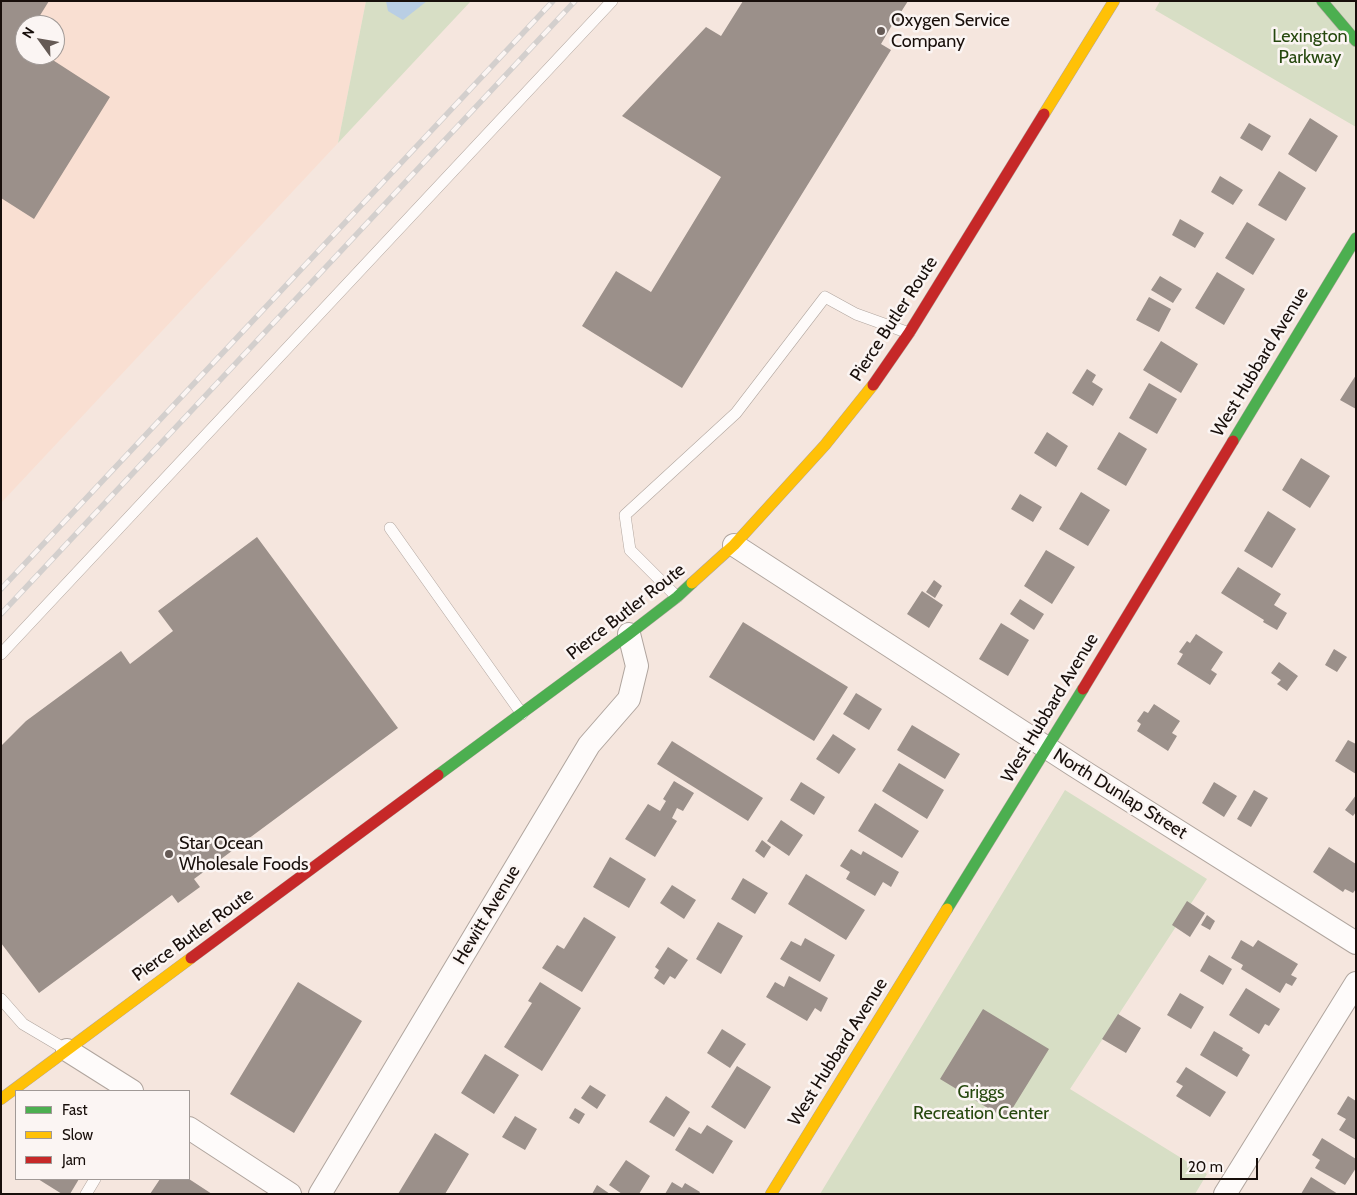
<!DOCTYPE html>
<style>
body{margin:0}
#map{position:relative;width:1357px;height:1195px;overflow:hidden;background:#f5e6de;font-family:Cabin,sans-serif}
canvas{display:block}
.frame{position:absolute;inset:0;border:2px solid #180f0b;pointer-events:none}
.legend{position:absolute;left:15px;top:1090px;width:175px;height:90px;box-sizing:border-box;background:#fbf5f3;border:1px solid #a09996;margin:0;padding:6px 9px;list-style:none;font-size:15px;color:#180f0b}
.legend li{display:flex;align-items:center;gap:10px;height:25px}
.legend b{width:25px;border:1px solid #a09996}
.north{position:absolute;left:15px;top:15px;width:50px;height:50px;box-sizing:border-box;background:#fbf5f3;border:1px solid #a09996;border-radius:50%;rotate:302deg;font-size:14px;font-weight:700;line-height:20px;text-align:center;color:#180f0b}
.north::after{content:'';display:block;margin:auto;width:18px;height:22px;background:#655a55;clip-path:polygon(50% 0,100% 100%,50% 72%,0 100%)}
.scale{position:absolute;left:1180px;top:1158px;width:78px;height:22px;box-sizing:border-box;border:2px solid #180f0b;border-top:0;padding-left:6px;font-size:15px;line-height:18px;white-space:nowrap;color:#180f0b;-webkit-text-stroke:4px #fbf5f3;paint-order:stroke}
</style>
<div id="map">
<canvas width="1357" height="1195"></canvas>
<div class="frame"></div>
<ul class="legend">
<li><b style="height:6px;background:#4caf50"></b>Fast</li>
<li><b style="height:6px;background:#ffc107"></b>Slow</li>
<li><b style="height:6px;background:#c62828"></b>Jam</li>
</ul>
<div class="north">N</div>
<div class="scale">20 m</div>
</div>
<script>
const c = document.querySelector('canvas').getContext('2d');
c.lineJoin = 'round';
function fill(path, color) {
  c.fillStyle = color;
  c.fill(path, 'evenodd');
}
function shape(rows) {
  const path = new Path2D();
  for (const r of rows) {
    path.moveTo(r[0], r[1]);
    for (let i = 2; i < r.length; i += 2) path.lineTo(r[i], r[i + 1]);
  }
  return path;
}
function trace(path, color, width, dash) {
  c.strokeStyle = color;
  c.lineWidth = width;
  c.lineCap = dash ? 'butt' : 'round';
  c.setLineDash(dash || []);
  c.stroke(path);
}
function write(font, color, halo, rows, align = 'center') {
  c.font = font + ' Cabin,sans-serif';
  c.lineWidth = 5;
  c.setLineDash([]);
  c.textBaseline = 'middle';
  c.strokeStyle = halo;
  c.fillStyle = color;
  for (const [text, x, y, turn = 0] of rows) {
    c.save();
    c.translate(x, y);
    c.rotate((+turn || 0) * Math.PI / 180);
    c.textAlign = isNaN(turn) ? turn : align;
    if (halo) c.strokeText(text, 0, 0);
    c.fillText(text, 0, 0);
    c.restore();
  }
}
const built = shape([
 [1,1,366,1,338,143,1,503],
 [25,25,55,25,55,55,25,55]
]);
const green = shape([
 [366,1,471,1,338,143],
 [1160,1,1356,1,1356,127,1155,10],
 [1065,790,1207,879,1070,1089,1207,1174,1195,1194,820,1194]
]);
const water = shape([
 [386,1,427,1,403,20,388,11]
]);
const building = shape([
 [1,1,49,1,34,25,25,25,25,39,23,41,25,43,25,55,45,55,110,97,34,219,1,198],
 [743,1,908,1,901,12,910,18,905,26,895,20,881,44,891,50,682,388,582,326,616,271,651,292,721,177,622,116,706,27,721,36],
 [1310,118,1338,136,1316,172,1288,154],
 [1249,123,1271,136,1262,151,1240,138],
 [1279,171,1306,188,1286,221,1258,205],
 [1220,176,1243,190,1233,205,1211,192],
 [1180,219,1204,233,1195,248,1172,235],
 [1247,222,1275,239,1253,275,1225,258],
 [1217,272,1245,289,1224,325,1195,308],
 [1160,276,1182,289,1173,303,1151,290],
 [1149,297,1171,309,1159,332,1136,320],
 [1161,341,1198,364,1181,393,1143,370],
 [1087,369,1096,375,1092,382,1103,389,1093,406,1072,393],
 [1356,375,1356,409,1340,400],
 [1149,383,1177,399,1157,434,1129,418],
 [1047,432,1068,446,1056,467,1034,453],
 [1119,432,1147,449,1126,486,1097,469],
 [1301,458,1330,476,1310,508,1282,490],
 [1081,492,1110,510,1088,546,1059,529],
 [1020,494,1042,507,1033,522,1011,509],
 [1268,511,1296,529,1272,568,1244,551],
 [257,537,398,728,194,879,200,887,178,903,172,895,39,993,1,943,1,746,26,721,121,651,130,664,173,631,158,611],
 [1046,550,1075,567,1052,604,1024,586],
 [1238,567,1281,594,1274,605,1287,613,1277,630,1263,622,1264,620,1221,593],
 [934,580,942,586,935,598,926,592],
 [922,591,943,605,929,628,907,614],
 [1020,599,1044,614,1034,630,1010,614],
 [743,622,848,687,814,741,709,677],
 [1001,623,1029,640,1008,676,979,659],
 [1196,634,1223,652,1211,670,1217,674,1210,685,1177,664,1183,654,1179,652,1187,641,1190,643],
 [1334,649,1347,657,1337,672,1325,665],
 [1279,662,1298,676,1287,691,1277,684,1281,680,1271,673],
 [856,693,882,709,869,730,843,714],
 [1154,704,1180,721,1172,733,1177,736,1168,751,1137,731,1141,724,1137,721,1144,711,1148,713],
 [912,725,960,754,945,779,897,750],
 [833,734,856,749,839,774,816,759],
 [1348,740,1356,744,1356,774,1335,761],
 [672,741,763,798,748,821,657,764],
 [899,763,944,790,927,819,882,791],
 [674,781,694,793,683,811,677,808,672,818,677,821,655,857,625,839,648,804,660,811,666,801,663,799],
 [801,782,825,797,814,815,790,800],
 [1214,782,1237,796,1224,817,1202,803],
 [1254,790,1268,798,1251,827,1237,819],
 [1356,795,1356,812,1353,816,1345,810],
 [875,803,919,831,902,858,858,831],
 [781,820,803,835,789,856,767,841],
 [762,840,771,847,764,858,755,851],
 [1329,847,1356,864,1356,889,1353,893,1345,889,1343,892,1313,872],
 [851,849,861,855,863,851,899,872,891,887,883,882,875,896,846,879,850,872,840,866],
 [610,857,646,879,629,908,593,887],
 [806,874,865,910,846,940,788,904],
 [743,878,768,893,755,914,731,899],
 [672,885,696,900,684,919,660,903],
 [1187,901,1205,913,1190,937,1172,925],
 [1207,915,1215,921,1210,930,1201,925],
 [584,917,616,937,582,992,542,968,557,945,564,949],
 [718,922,743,936,721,974,696,959],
 [805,938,835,955,820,982,780,959,791,941,801,946],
 [1241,940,1253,947,1258,940,1298,964,1291,975,1297,978,1292,986,1286,983,1280,993,1241,969,1243,965,1231,958],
 [668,947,688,960,675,979,670,976,664,985,654,978,659,970,655,967],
 [1209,955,1232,969,1223,985,1200,971],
 [789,976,828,998,821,1012,815,1008,807,1021,766,997,775,982,784,987],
 [298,982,362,1021,294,1133,230,1094],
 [540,982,581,1008,542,1071,504,1047,532,1003,528,1001],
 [1246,988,1280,1009,1269,1026,1265,1024,1259,1034,1229,1015],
 [1180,993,1204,1007,1191,1029,1167,1015],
 [983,1009,1049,1049,1006,1119,940,1079],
 [1118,1014,1141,1028,1126,1053,1102,1039],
 [722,1029,746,1044,730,1068,707,1053],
 [1214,1031,1243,1048,1242,1050,1250,1055,1237,1077,1200,1055],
 [485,1054,519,1075,494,1114,461,1093],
 [737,1066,771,1087,745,1129,711,1107],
 [1186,1067,1226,1092,1210,1117,1176,1096,1183,1086,1176,1082],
 [590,1085,606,1095,597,1109,581,1098],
 [666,1096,690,1112,674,1137,649,1122],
 [1348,1096,1356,1101,1356,1140,1339,1130,1346,1119,1337,1114],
 [575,1108,585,1114,579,1124,569,1118],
 [515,1116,537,1129,525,1150,502,1137],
 [707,1125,733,1141,713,1174,675,1150,689,1127,701,1134],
 [435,1133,469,1154,445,1194,398,1194],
 [1322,1138,1356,1159,1356,1168,1345,1185,1315,1168,1320,1160,1312,1155],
 [626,1160,650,1176,639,1194,622,1194,609,1185],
 [1311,1177,1338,1194,1301,1194],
 [38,1179,79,1179,70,1194,62,1194],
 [160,1179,189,1179,212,1194,150,1194],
 [672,1182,682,1188,685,1183,700,1192,699,1194,665,1194],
 [597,1185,610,1194,592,1194]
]);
const lane = shape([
 [390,528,522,714],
 [677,597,630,550,625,515,736,413,825,297,856,314,909,333],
 [1,654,612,1],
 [1,999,23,1024,67,1050],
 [86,1194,95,1179]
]);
const street = shape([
 [734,545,1075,766,1356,943],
 [67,1050,132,1091],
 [189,1128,290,1194],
 [320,1194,589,745,629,699,637,666,629,634],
 [1225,1194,1356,983]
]);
const fast = shape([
 [1322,1,1356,41],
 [1233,441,1356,238],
 [438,775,629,634,677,597,692,583],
 [947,909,1083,689]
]);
const slow = shape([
 [1044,114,1114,1],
 [692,583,734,545,825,445,873,385],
 [1,1099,191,958],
 [771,1194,947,909]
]);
const jam = shape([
 [873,385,909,333,1044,114],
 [1083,689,1233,441],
 [191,958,438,775]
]);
const rail = shape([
 [1,589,553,1],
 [1,614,575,1]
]);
const markers = [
 [881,31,5,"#655a55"],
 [169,854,5,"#655a55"]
];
const poiNames = [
 ["Oxygen Service",891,21],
 ["Company",891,42],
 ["Star Ocean",179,844],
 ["Wholesale Foods",179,865]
];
const parkNames = [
 ["Lexington",1310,37],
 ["Parkway",1310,58],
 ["Griggs",981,1093],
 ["Recreation Center",981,1114]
];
const streetNames = [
 ["Pierce Butler Route",894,319,-57],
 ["West Hubbard Avenue",1260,362,-59],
 ["Pierce Butler Route",626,612,-38],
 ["West Hubbard Avenue",1050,708,-59],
 ["North Dunlap Street",1120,794,32],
 ["Hewitt Avenue",487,915,-59],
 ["Pierce Butler Route",193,935,-36],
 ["West Hubbard Avenue",838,1052,-58]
];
fill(built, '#f9dfd2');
fill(green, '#d7dec5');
fill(water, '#b9cee4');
fill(building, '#9b908a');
trace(lane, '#b0a59e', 12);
trace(street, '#b0a59e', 24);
trace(fast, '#b0a59e', 12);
trace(slow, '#b0a59e', 12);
trace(jam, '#b0a59e', 12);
trace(lane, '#fefbfa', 11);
trace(street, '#fefbfa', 22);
trace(fast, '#4caf50', 11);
trace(slow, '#ffc107', 11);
trace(jam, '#c62828', 11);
trace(rail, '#d3cfcd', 5.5);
trace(rail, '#fbf5f3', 4, [11]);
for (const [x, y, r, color] of markers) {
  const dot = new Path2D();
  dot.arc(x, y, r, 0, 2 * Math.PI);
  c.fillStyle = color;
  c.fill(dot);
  trace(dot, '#fbf5f3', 2);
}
write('18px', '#180f0b', '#fbf5f3', poiNames, 'left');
write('18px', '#26480e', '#fbf5f3', parkNames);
write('18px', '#180f0b', '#fbf5f3', streetNames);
</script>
